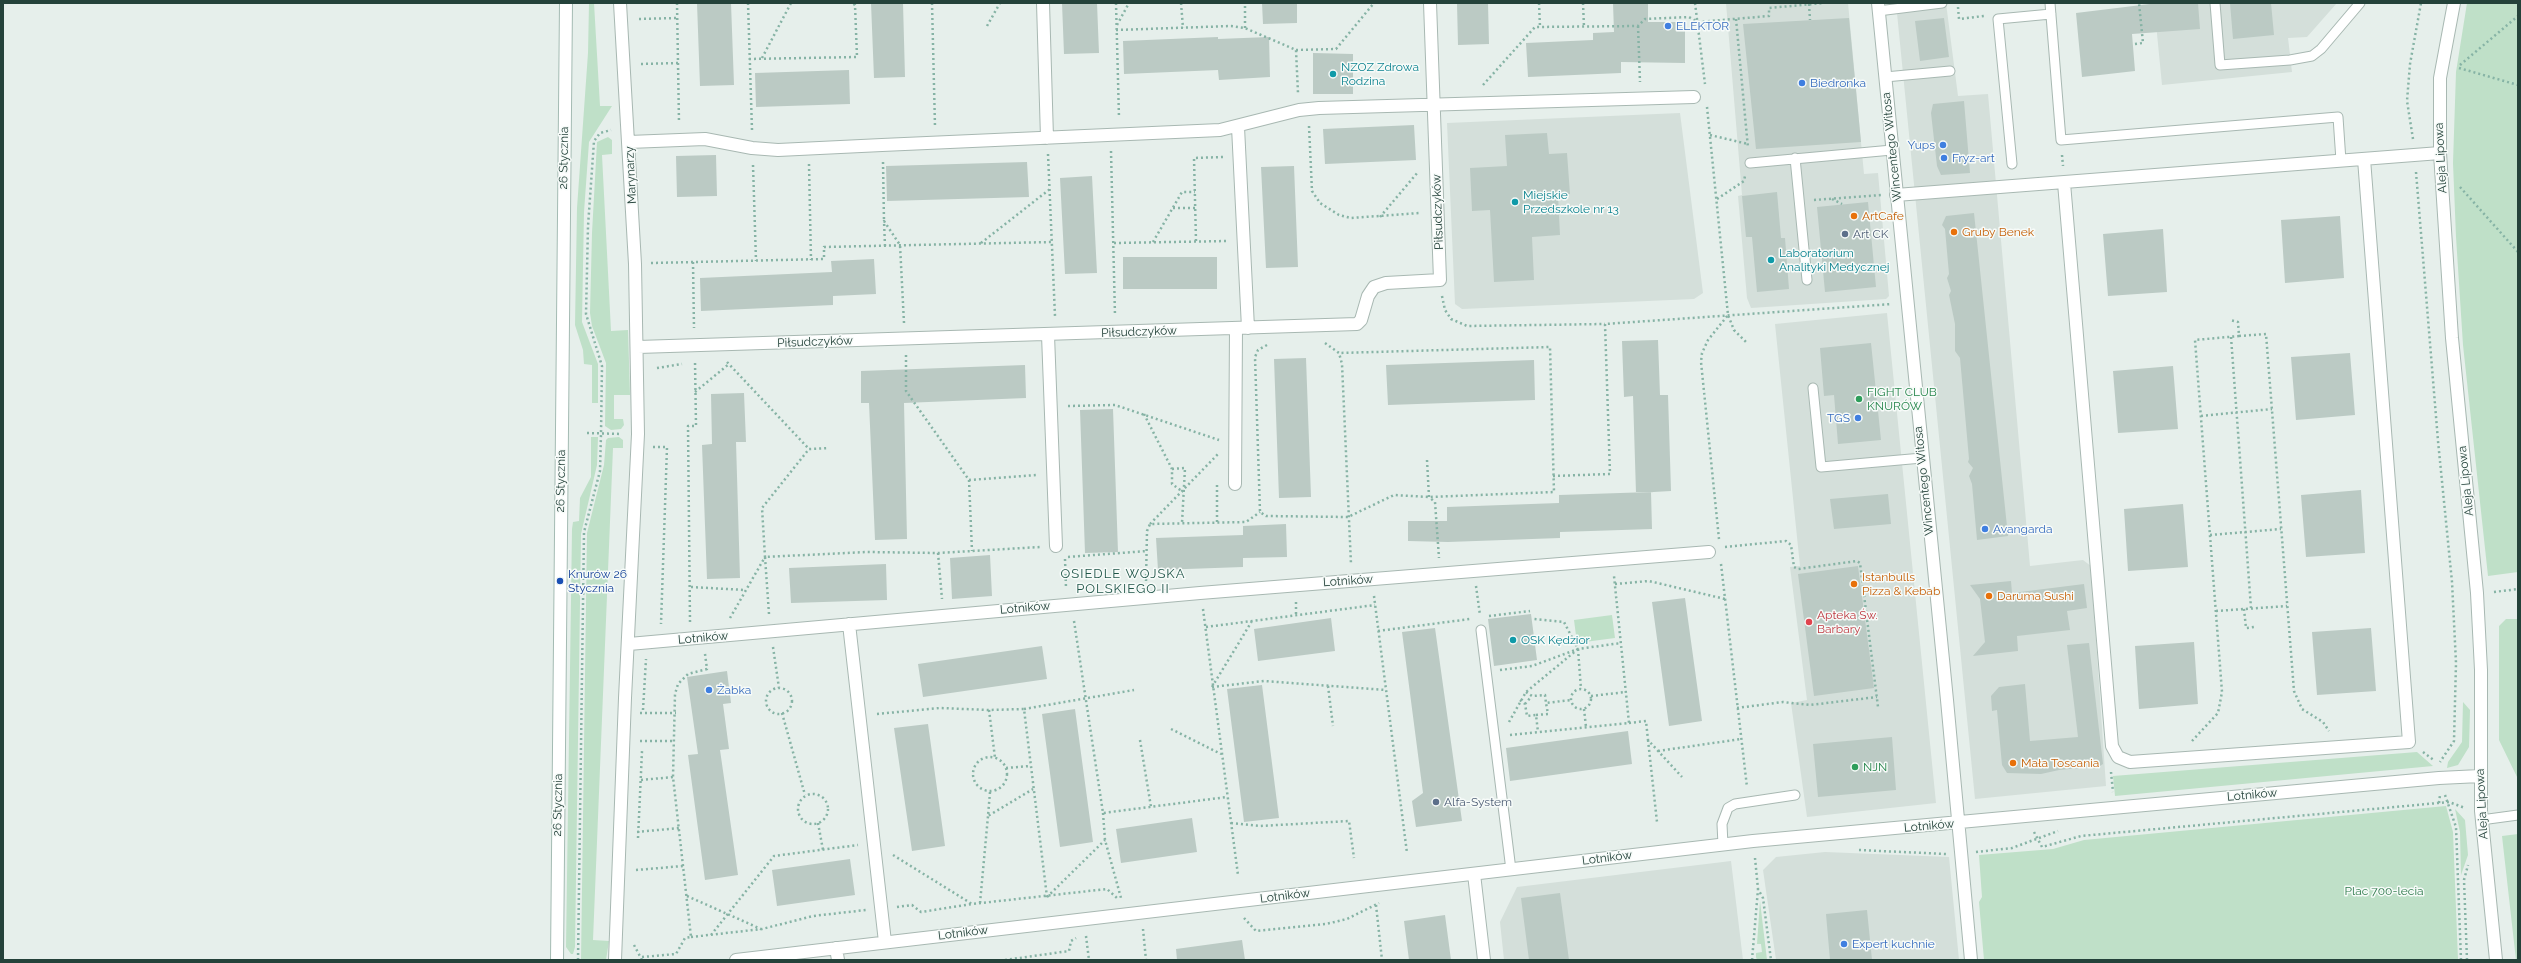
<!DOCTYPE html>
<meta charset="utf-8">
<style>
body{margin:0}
#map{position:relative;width:2521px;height:963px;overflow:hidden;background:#e6efeb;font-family:Raleway,sans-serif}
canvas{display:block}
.frame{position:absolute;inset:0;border:4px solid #24423a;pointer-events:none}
</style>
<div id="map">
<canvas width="2521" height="963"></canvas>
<div class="frame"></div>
</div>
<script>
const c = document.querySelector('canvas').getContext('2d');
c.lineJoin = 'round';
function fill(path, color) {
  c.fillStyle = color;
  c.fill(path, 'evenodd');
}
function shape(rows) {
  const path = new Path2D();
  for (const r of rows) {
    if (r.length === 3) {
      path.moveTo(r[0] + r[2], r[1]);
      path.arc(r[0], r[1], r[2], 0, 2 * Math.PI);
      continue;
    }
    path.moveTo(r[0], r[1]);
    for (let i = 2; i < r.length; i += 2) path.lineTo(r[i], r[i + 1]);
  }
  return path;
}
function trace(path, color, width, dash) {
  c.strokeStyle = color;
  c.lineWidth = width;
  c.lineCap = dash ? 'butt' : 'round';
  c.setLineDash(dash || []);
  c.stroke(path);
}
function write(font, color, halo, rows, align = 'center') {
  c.font = font + ' Raleway,sans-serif';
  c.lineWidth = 3;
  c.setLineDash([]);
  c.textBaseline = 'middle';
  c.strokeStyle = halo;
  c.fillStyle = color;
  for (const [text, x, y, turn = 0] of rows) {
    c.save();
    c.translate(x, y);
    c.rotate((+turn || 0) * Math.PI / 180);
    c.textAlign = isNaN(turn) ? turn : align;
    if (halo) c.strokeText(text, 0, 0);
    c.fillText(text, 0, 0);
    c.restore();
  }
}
const built = shape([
 [1726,3,1848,3,1864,174,1878,173,1889,296,1886,299,1751,308,1747,298,1738,196,1742,195],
 [1896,3,1946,3,1958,96,1988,94,2030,566,2083,560,2091,566,2106,786,1975,799],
 [2154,3,2337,3,2307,37,2288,38,2292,72,2162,85],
 [1680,113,1703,293,1694,299,1462,309,1455,304,1447,123],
 [1887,313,1936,803,1807,817,1791,703,1807,700,1790,567,1800,566,1775,324],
 [1825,852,1949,857,1959,960,1776,960,1763,870,1776,857],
 [1731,861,1743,960,1504,960,1500,922,1517,887]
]);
const green = shape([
 [589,3,594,3,600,106,612,106,589,142,584,212,582,322,598,364,598,403,592,403,592,365,584,364,583,350,575,325,577,208,588,53],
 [2467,3,2518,3,2518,572,2488,576,2463,345,2456,237,2453,163,2456,72],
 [608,137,612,140,612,154,602,155,611,331,628,330,630,395,614,395,614,419,623,419,624,425,621,429,611,430,605,426,606,363,592,326,590,313,592,233,597,142],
 [591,437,598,437,597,465,581,534,575,947,573,954,571,954,566,947,572,529,573,522,579,521,580,498,591,477],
 [619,437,623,440,623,448,613,448,593,940,609,941,606,960,581,960,587,533,604,465,606,440,608,438],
 [1612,615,1615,638,1577,643,1574,620],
 [2506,619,2518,619,2518,779,2499,740,2499,626],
 [2463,702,2470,710,2469,747,2458,765,2447,768,2448,762,2462,742],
 [2417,752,2433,766,2115,796,2113,776],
 [2446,806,2453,832,2458,960,1984,960,1979,902,1982,897,1979,855,2053,849,2084,840],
 [2455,809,2465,820,2468,855,2461,875,2460,832],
 [2518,834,2518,960,2516,960,2502,836],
 [1760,901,1767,960,1757,960,1756,957,1756,953,1762,952,1761,944,1757,944]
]);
const building = shape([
 [697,3,731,3,734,85,700,86],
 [871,3,903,3,905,77,874,78],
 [1062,3,1097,3,1099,53,1064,54],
 [1262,3,1297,3,1297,23,1263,24],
 [1457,3,1488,3,1489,44,1458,45],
 [1613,3,1648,3,1648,22,1685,22,1685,63,1621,62,1621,73,1528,77,1526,43,1593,40,1593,33,1614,32],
 [2158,3,2198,3,2200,29,2132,34,2135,71,2082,77,2076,13],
 [2230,3,2271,3,2274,35,2233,39],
 [1849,18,1861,142,1756,149,1743,24],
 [1944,18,1949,57,1920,61,1915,21],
 [1218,37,1218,39,1269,37,1270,77,1219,80,1218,70,1124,74,1123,41],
 [1313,53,1353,54,1353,94,1313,94],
 [849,70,850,104,756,107,755,73],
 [1964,101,1970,173,1941,175,1937,166,1931,113,1933,104],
 [1414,125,1416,160,1325,164,1323,129],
 [1547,133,1549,154,1567,153,1570,194,1558,195,1560,235,1532,237,1534,280,1494,282,1490,210,1472,211,1470,168,1507,166,1505,135],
 [716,155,717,196,677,197,676,156],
 [1027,162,1029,197,887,201,886,166],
 [1294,166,1298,267,1266,268,1261,167],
 [1092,176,1097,273,1065,274,1060,178],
 [1777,192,1781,238,1785,238,1789,289,1757,292,1752,237,1746,237,1742,196],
 [1868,202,1876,287,1825,292,1817,207],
 [1974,213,2008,536,1977,540,1972,484,1969,476,1973,468,1968,462,1969,459,1960,358,1955,351,1955,324,1949,295,1951,291,1947,278,1949,274,1945,229,1942,225,1946,216],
 [2340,216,2344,278,2285,283,2281,220],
 [2163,229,2167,292,2108,296,2103,234],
 [1123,257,1217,257,1217,289,1123,289],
 [874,259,876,294,833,296,833,305,701,311,700,278,832,272,831,261],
 [1658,340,1660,395,1668,395,1671,491,1636,493,1633,396,1624,397,1622,341],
 [1871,343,1881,440,1838,444,1834,395,1824,396,1820,348],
 [2350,353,2355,415,2296,420,2291,357],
 [1306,358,1311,497,1279,498,1274,359],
 [1534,360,1535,400,1388,405,1386,365],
 [1025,365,1026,398,904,403,907,539,875,540,869,403,861,403,861,371],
 [2173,366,2178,429,2118,433,2113,371],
 [744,393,746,442,736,442,740,578,707,579,702,445,712,444,711,394],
 [1113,409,1118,552,1085,553,1080,410],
 [2361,490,2365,553,2306,557,2301,495],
 [1651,492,1652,529,1560,532,1560,538,1448,542,1408,541,1408,521,1447,521,1447,507,1559,503,1559,495],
 [1888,494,1891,524,1834,529,1830,499],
 [2183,504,2188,567,2128,571,2124,509],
 [1286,524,1287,557,1243,558,1243,567,1158,570,1156,538,1243,535,1243,526],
 [990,555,992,596,952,599,950,558],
 [886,564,887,600,791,603,789,568],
 [1858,566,1874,688,1814,696,1798,574],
 [2011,581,2012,593,2084,584,2087,608,2067,611,2070,630,2017,636,2018,651,1973,656,1985,642,1980,599,1970,585],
 [1685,598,1702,721,1669,726,1652,602],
 [1531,614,1537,660,1494,666,1488,619],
 [1331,618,1335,651,1258,661,1254,629],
 [1435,628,1462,821,1416,827,1412,801,1423,793,1402,632],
 [2371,628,2376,691,2317,695,2312,632],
 [2194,642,2198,704,2139,709,2135,646],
 [2089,643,2103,764,2095,769,2091,767,2059,770,2041,774,2007,773,2002,765,1997,710,1992,711,1991,696,1999,687,2025,684,2030,741,2078,737,2067,645],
 [1042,646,1047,679,923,697,918,664],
 [727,671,731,703,723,704,729,749,720,750,738,875,705,880,688,755,698,754,687,677],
 [1262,685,1279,818,1244,822,1227,689],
 [1075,709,1093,842,1060,847,1042,714],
 [928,724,945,846,912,851,894,728],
 [1628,731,1632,764,1510,781,1506,748],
 [1892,737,1896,790,1818,797,1813,744],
 [1192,818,1197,852,1121,863,1116,829],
 [850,859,855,895,777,906,772,870],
 [1560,893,1569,960,1529,960,1521,898],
 [1867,910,1872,960,1830,960,1826,914],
 [1445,915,1451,960,1409,960,1404,921],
 [1242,940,1245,960,1177,960,1176,949]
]);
const path = shape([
 [677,3,679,123],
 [748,3,752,130],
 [932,3,935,127],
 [1116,3,1119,118],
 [1181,3,1183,28],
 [1539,3,1540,27],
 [1583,3,1584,27],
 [1695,3,1705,84],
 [1809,4,1810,20],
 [1958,7,1959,19,1984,16],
 [639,19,677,18],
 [1736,19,1748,148],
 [1117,25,1129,3],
 [987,26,1000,3],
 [1638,26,1640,82],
 [1245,28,1245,3],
 [1116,30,1231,26,1245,28,1296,50,1298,93],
 [2135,44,2143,43,2139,3],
 [1296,50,1336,49,1374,3],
 [762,58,791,3],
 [749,59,857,57,855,5,852,3],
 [641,64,678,63],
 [2460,65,2518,16],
 [2459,68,2518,85],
 [1483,85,1535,27,1638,26,1645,19,1689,17,1698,22,1769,16,1769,8,1824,3],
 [1707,107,1728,315,1734,330,1747,343],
 [1309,126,1312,191,1320,203,1339,215,1351,218,1420,213],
 [1710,135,1748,144],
 [2413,139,2407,101,2410,64,2421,3],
 [1111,151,1115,316],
 [1048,154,1055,316],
 [2062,155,2063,166],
 [883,162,884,221],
 [809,164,811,260],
 [753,165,756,261],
 [2416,172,2438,441,2452,582,2456,663,2454,741,2440,762],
 [2460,187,2518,252],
 [1717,199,1744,181,1745,176],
 [1832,199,1842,204],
 [1814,200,1881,195],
 [1173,208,1195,208],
 [1380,217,1418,172],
 [1196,241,1194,158,1223,157],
 [1153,242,1182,192,1195,192],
 [981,243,1050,189],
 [1114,243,1228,241],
 [885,246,884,221,900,245,904,323],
 [693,262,694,328],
 [651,263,824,259,824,247,1052,242],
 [1442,296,1445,310,1451,319,1467,326,1605,324],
 [2239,336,2266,334,2294,691,2302,709,2323,722,2329,731],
 [2231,337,2251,608],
 [1325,343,1339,353,1342,364,1351,564],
 [1267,345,1258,350,1255,357,1260,512,1266,516,1348,517,1394,495,1429,497,1554,492,1550,347,1339,353],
 [906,355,906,391,969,480,1037,475],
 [727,362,809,449],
 [657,368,682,364],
 [695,392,729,364],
 [1068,406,1115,405,1219,440],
 [1144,414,1172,469,1172,484,1183,492],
 [2201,416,2272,409],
 [587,433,622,434],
 [653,447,667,447,661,624],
 [1427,460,1429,497,1435,502,1439,558],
 [1172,469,1185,468,1182,523],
 [1553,476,1610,474,1605,324,1892,304],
 [969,480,972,551],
 [1217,485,1217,523],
 [1150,524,1219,453],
 [2210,535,2281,529],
 [1719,539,1701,362,1702,353,1708,340,1728,315],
 [1725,547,1786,541,1791,545,1794,567,1798,569,1857,561,1860,563,1878,707],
 [938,553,942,599],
 [1068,557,1147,551],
 [1065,559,1066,588],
 [1721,564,1747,787],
 [1146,581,1147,531,1150,524,1246,522,1260,512],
 [1615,584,1649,581,1725,599],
 [1476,586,1480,615],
 [691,587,745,590],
 [2494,592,2518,589],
 [1374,596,1407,853],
 [1296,602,1296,615],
 [1203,609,1238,875],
 [2244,609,2246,628,2254,627],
 [2216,611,2287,606],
 [769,614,765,557,866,552,938,553,1040,547],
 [1489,616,1530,611],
 [730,618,765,557,762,508,809,449,829,448],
 [1074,621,1103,813,1227,797],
 [690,622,688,426,696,426,695,361],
 [1206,627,1375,605],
 [1378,631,1470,619],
 [773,647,779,688],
 [1578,649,1581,689],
 [1500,670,1532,666,1578,649,1621,643],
 [1328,686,1333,726],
 [1212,687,1264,681,1386,690],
 [1212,687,1252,621],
 [779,701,13],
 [1581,699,10],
 [1526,692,1532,696,1545,695,1546,703,1571,700],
 [1591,696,1626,692],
 [1520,700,1525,704,1527,716,1536,715,1538,732],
 [1525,704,1531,697],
 [1737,708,1783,702,1810,705,1877,697],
 [1024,709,1134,690],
 [1584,709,1586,727],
 [643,710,646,659],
 [989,710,995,758],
 [640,713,676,713],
 [782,713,805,795],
 [877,714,940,708,989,710,1024,709,1047,897],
 [1536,715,1548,714,1546,703],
 [1509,722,1526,692,1578,649,1564,622,1534,619],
 [1629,723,1646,721,1648,740,1682,777],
 [1171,729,1221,754],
 [1510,735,1629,723,1614,576],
 [1140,740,1151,807],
 [1648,740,1657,822],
 [640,741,675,741],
 [2192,741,2218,713,2222,692,2195,340,2239,336,2238,322,2230,320],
 [1658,751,1741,739],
 [2423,752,2435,761],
 [990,774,17],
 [1006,768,1030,766],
 [2111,772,2113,792],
 [641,780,673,777],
 [990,792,988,816,1033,789],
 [813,809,15],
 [2445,795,2456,827,2461,960],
 [2439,803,2440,795],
 [1103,813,1105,840,1121,898],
 [818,823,823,850],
 [1231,823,1260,826,1349,821,1354,858],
 [637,832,679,828],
 [2034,832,2042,847,2081,836,2449,802,2465,808],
 [638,838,642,751],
 [1859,850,1946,854],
 [1976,852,2012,848,2058,831],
 [893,855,972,904,1107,889,1117,898],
 [1755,858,1758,889,1763,898,1771,960],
 [636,870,683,866],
 [687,896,761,929],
 [1047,897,1105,840],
 [980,903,988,816],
 [1376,905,1382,960],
 [897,907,912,905,921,912,972,904],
 [1244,918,1256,931,1326,924,1347,919,1379,903],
 [1143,929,1146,960],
 [711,935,774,856,858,845],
 [1086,936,1089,960],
 [691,937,762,929,813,916,866,910],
 [634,945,642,960],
 [642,957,676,954,685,938,691,937,673,777,675,694,678,684,688,674,707,669,705,654],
 [578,960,584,532,600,471,601,434,602,366,586,314,588,226,594,141,600,133,611,130],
 [1005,960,1069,951,1071,941,1076,938],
 [1752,960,1758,889],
 [2467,960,2464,880,2468,865]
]);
const lane = shape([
 [2050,3,2061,140,2338,117,2341,161],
 [2215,3,2220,65,2290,60,2312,56,2321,49,2360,3],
 [1878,11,1942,3],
 [1885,77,1950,71],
 [1795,158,1807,280],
 [1750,163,1892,150],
 [2012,164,1998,19,2051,14],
 [1813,388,1821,467,1922,458],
 [1481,630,1511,870],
 [2481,820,2518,815],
 [1723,845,1722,824,1728,808,1735,804,1795,795]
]);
const street = shape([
 [1043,3,1047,138],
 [1878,3,1947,700,1971,960],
 [2454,3,2440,78,2440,153,2452,338,2477,593,2481,670,2481,811,2496,960],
 [1238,127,1248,328],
 [629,142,705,139,752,148,778,150,882,145,1220,130,1299,110,1319,108,1694,97],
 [2064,183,2112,746,2118,757,2130,762,2409,742,2364,159],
 [1896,195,2440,153],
 [1048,335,1056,546],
 [638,347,1357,324,1361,320,1368,296,1374,287,1386,283,1440,280,1430,3],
 [1235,484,1236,329],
 [849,624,885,942],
 [629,644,1200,593,1709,552],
 [1474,874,1484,960],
 [836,948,838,960],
 [615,960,625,698,638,434,635,264,620,3],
 [736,960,1753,841,2439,778,2480,776]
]);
const secondary = shape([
 [557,960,566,3]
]);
const markers = [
 [1668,26,4,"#3f7fe0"],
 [1333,74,4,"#0f9aa8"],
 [1802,83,4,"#3f7fe0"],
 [1943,145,4,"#3f7fe0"],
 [1944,158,4,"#3f7fe0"],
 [1515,202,4,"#0f9aa8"],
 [1854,216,4,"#e8710a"],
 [1954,232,4,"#e8710a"],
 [1845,234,4,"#5c6f8a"],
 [1771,260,4,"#0f9aa8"],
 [1859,399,4,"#2e9e5b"],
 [1858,418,4,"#3f7fe0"],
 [1985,529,4,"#3f7fe0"],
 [560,581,4,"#1a4fb4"],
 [1854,584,4,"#e8710a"],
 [1989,596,4,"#e8710a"],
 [1809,622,4,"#e0444e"],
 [1513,640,4,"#0f9aa8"],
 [709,690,4,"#3f7fe0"],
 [2013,763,4,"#e8710a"],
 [1855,767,4,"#2e9e5b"],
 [1436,802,4,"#5c6f8a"],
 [1844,944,4,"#3f7fe0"]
];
const shopNames = [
 ["ELEKTOR",1676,26],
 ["Biedronka",1810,83],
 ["Yups",1935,145,"right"],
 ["Fryz-art",1952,158],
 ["TGS",1850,418,"right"],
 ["Avangarda",1993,529],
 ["Żabka",717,690],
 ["Expert kuchnie",1852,944]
];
const cultureNames = [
 ["NZOZ Zdrowa",1341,67],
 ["Rodzina",1341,81],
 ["Miejskie",1523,195],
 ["Przedszkole nr 13",1523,209],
 ["Laboratorium",1779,253],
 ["Analityki Medycznej",1779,267],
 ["OSK Kędzior",1521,640]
];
const streetNames = [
 ["Wincentego Witosa",1892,147,-96],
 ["26 Stycznia",564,158,-89],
 ["Aleja Lipowa",2441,158,-93],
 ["Marynarzy",631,175,-93],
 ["Piłsudczyków",1438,212,-92],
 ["Piłsudczyków",1139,332,-2],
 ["Piłsudczyków",815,342,-2],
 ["26 Stycznia",561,481,-89],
 ["Wincentego Witosa",1924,481,-96],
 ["Aleja Lipowa",2466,481,-96],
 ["Lotników",1348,581,-4],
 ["Lotników",1025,608,-5],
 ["Lotników",703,638,-5],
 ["Lotników",2252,795,-5],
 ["Aleja Lipowa",2482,804,-93],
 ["26 Stycznia",558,805,-89],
 ["Lotników",1929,826,-5],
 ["Lotników",1607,858,-7],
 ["Lotników",1285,896,-7],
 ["Lotników",963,933,-7]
];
const foodNames = [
 ["ArtCafe",1862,216],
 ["Gruby Benek",1962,232],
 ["Istanbulls",1862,577],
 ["Pizza & Kebab",1862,591],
 ["Daruma Sushi",1997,596],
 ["Mała Toscania",2021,763]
];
const serviceNames = [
 ["Art CK",1853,234],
 ["Alfa-System",1444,802]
];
const leisureNames = [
 ["FIGHT CLUB",1867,392],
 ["KNURÓW",1867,406],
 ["NJN",1863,767]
];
const transitNames = [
 ["Knurów 26",568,574],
 ["Stycznia",568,588]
];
const healthNames = [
 ["Apteka Św.",1817,615],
 ["Barbary",1817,629]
];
const parkNames = [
 ["Plac 700-lecia",2384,891]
];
const neighbourhoodNames = [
 ["OSIEDLE WOJSKA",1123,574],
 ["POLSKIEGO II",1123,589]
];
fill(built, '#d4dfda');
fill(green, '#bfe0c8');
fill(building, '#bbcac4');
trace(lane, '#a8b8b2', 11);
trace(street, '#a8b8b2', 14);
trace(secondary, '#a4bbb3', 14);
trace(path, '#86b3a5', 2.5, [2, 3]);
trace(lane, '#fff', 9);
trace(street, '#fff', 12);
trace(secondary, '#fff', 12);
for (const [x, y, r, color] of markers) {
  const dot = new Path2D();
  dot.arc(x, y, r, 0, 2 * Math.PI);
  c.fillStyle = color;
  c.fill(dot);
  trace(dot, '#f7fbf9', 1.5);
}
write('12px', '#366cbe', '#f7fbf9', shopNames, 'left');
write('12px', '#0d838f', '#f7fbf9', cultureNames, 'left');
write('12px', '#24423a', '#f7fbf9', streetNames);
write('12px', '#c56008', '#f7fbf9', foodNames, 'left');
write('12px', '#4e5e75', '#f7fbf9', serviceNames, 'left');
write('12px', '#27864d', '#f7fbf9', leisureNames, 'left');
write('12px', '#164399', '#f7fbf9', transitNames, 'left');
write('12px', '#be3a42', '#f7fbf9', healthNames, 'left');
write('12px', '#2d7a4b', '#f7fbf9', parkNames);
c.letterSpacing = '1px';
write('13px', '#1f5548', '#f7fbf9', neighbourhoodNames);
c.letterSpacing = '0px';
</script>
